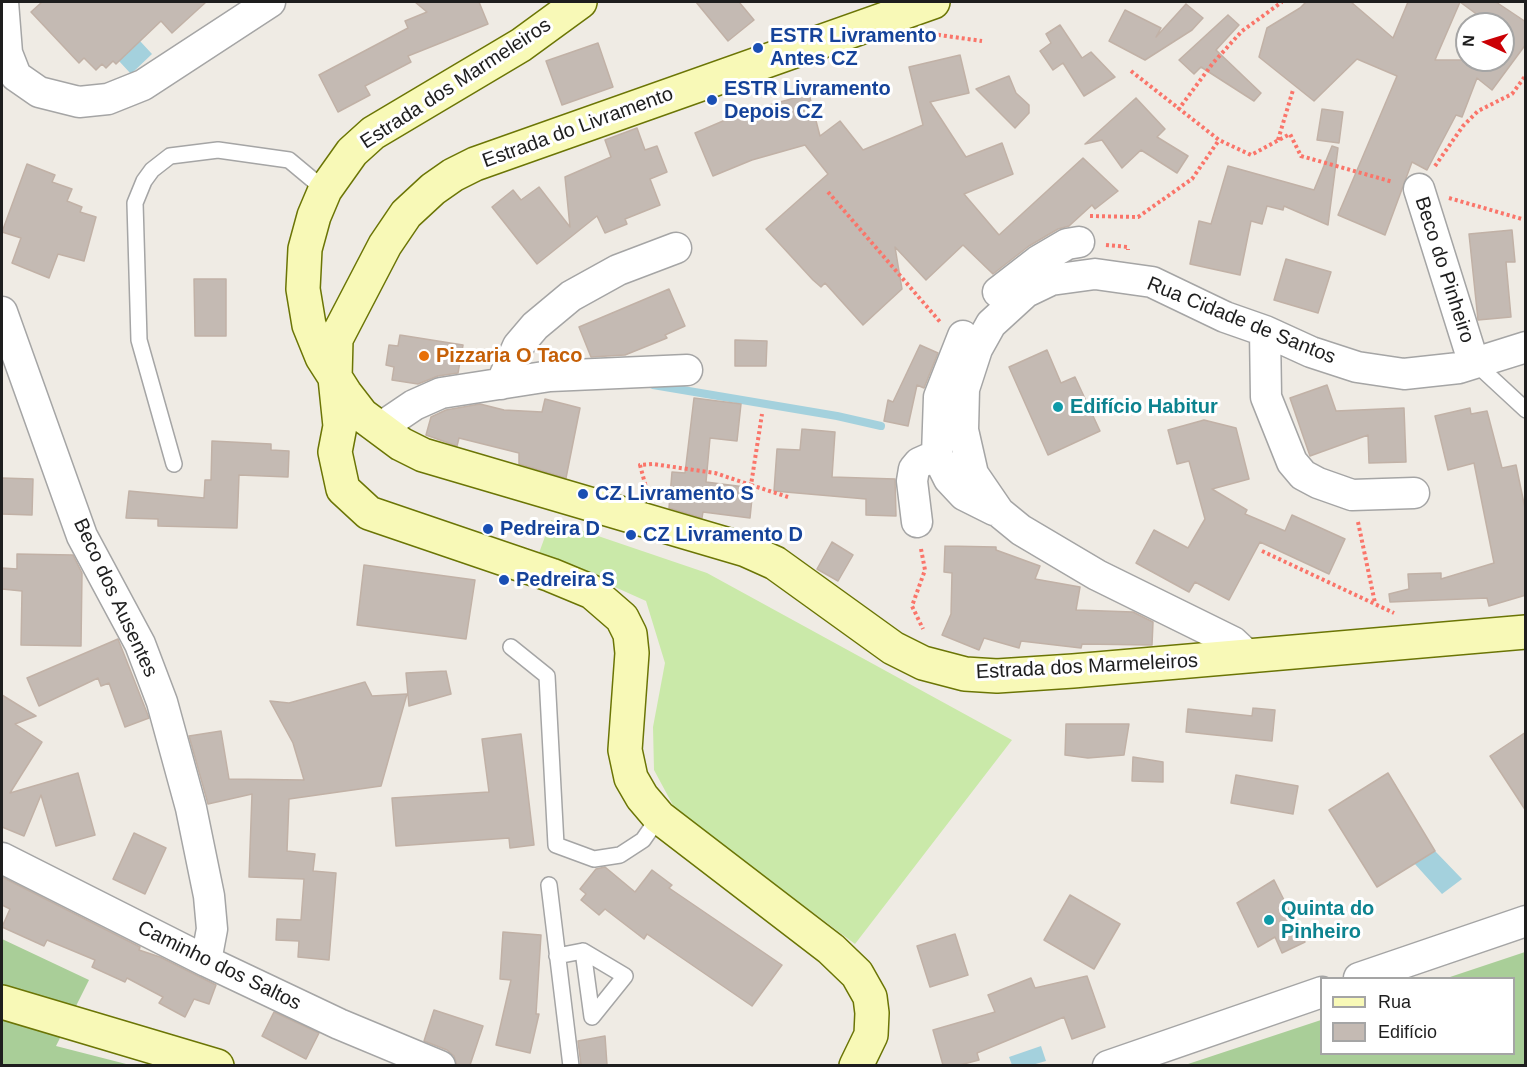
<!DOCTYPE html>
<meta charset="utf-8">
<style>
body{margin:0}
#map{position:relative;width:1527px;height:1067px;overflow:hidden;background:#efebe4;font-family:Arial,sans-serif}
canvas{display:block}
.frame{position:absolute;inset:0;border:3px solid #1e1e1e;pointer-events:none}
.legend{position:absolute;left:1320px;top:977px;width:195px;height:78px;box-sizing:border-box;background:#fff;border:2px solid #a5a5a5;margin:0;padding:8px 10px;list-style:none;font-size:18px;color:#1e1e1e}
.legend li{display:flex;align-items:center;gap:12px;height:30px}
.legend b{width:30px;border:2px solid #a5a5a5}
.north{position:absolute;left:1455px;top:12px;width:60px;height:60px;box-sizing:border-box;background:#fff;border:2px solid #a5a5a5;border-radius:50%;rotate:274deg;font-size:16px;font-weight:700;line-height:24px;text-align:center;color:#1e1e1e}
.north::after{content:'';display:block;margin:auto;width:21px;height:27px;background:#cb0005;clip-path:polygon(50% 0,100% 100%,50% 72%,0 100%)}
</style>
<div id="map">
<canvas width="1527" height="1067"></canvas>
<div class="frame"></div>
<ul class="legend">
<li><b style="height:8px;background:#f8f9b7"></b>Rua</li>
<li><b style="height:16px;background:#c4bab3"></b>Edifício</li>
</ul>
<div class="north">N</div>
</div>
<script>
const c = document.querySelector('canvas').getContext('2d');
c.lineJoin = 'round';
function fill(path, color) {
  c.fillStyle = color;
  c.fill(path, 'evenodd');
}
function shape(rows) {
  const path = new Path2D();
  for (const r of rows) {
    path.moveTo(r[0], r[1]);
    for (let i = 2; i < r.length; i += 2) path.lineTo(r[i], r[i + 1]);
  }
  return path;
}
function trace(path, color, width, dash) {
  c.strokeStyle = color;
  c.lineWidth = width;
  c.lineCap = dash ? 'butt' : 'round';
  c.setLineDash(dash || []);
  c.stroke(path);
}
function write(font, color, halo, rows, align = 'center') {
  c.font = font + ' Arial,sans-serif';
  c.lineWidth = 6;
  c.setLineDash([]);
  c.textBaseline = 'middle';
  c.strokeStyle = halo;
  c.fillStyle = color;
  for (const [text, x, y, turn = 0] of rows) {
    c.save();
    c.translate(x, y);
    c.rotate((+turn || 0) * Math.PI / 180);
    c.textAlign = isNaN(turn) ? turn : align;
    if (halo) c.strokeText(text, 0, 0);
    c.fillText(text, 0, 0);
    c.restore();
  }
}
const grass = shape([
 [551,520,707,573,1012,740,855,944,675,809,654,770,653,727,665,663,646,601,539,553]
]);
const forest = shape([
 [2,939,89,980,56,1046,130,1065,2,1066],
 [1525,952,1525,1065,1185,1065,1321,1020,1322,1054,1514,1054,1514,978,1447,978]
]);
const water = shape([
 [140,41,152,54,131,74,119,61],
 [1435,851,1462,879,1442,894,1414,863],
 [1041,1046,1046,1061,1032,1065,1012,1065,1009,1057]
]);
const stream = shape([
 [653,385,837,416,881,426]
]);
const building = shape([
 [42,2,206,2,172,33,161,21,116,64,113,61,106,68,102,64,96,70,84,58,79,63,31,12,42,2],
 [415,2,479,2,488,24,408,56,411,62,365,86,370,95,338,112,319,75,408,28,405,21,427,12,415,2],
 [696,2,739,2,754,20,728,41,696,2],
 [1306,2,1351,2,1393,38,1408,2,1496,2,1526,22,1526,44,1492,90,1477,78,1462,117,1456,115,1427,170,1412,162,1385,235,1338,215,1397,76,1357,59,1314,101,1259,57,1267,28,1300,8,1306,2],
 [1460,2,1490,24,1503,24,1503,60,1435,60,1460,2],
 [1186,4,1203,18,1192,30,1145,60,1109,41,1125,10,1161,28,1156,37,1186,4],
 [1228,15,1239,25,1216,50,1261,93,1254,101,1201,67,1194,74,1179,60,1228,15],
 [1060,25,1082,58,1091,52,1115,77,1084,96,1063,63,1053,70,1040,51,1051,43,1046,34,1060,25],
 [598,43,613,87,562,105,546,61,598,43],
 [960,55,969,93,930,102,966,157,1002,143,1013,174,964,194,999,235,1083,158,1118,191,1095,209,1092,205,1069,226,1058,229,1029,246,993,274,963,245,926,280,895,247,902,289,863,325,825,283,821,287,813,280,766,229,828,174,805,145,752,160,713,176,695,133,744,112,809,94,820,136,840,121,863,150,923,125,909,67,960,55],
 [1009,76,1016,93,1029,105,1029,113,1015,128,976,89,1009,76],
 [1136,98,1165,129,1157,137,1188,156,1177,173,1141,150,1122,168,1102,140,1085,144,1136,98],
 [1322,109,1343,112,1339,143,1317,140,1322,109],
 [637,128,645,150,657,146,667,172,650,179,660,205,625,219,627,224,605,233,597,216,537,264,492,207,513,190,521,200,539,187,570,227,565,177,611,157,605,140,637,128],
 [1332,146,1338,148,1328,225,1284,206,1283,210,1267,206,1262,224,1251,221,1240,275,1190,264,1199,221,1211,224,1228,166,1314,190,1332,146],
 [27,164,55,175,52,182,72,189,67,201,82,207,80,212,96,217,84,261,58,254,49,278,12,263,21,238,2,232,27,164],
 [1512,230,1515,262,1506,262,1511,317,1478,320,1469,234,1512,230],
 [1286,259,1331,272,1318,313,1274,300,1286,259],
 [194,279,226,279,226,336,195,336,194,279],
 [669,289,685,326,665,335,667,338,625,355,591,357,579,327,669,289],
 [400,335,463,345,458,373,438,376,418,384,392,380,394,367,386,365,389,345,398,346,400,335],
 [735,340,767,341,766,366,735,366,735,340],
 [920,345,938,353,924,388,917,385,908,426,884,421,888,400,893,402,920,345],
 [1047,350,1061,383,1075,377,1100,431,1048,455,1009,367,1047,350],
 [1327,385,1336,411,1404,408,1406,462,1369,463,1368,435,1310,456,1290,398,1327,385],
 [694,398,741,404,737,441,710,438,706,482,753,488,750,518,703,512,702,518,669,508,672,472,685,473,694,398],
 [545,399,580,408,566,478,519,464,519,453,459,438,457,446,426,435,431,417,446,410,480,404,504,410,542,412,545,399],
 [1470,408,1471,414,1487,411,1502,468,1516,465,1526,513,1526,595,1489,606,1487,598,1390,602,1389,594,1409,589,1408,574,1441,573,1441,579,1494,563,1474,463,1448,470,1435,416,1470,408],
 [1204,420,1236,428,1249,479,1212,489,1247,510,1245,514,1285,531,1292,515,1345,539,1329,574,1260,542,1229,600,1195,582,1189,592,1136,563,1154,530,1188,548,1205,519,1189,461,1177,464,1168,430,1204,420],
 [802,429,835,432,832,477,895,479,896,516,866,515,866,499,774,491,777,449,800,450,802,429],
 [212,441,271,444,271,450,289,451,288,477,239,475,237,528,158,526,158,519,126,518,129,491,204,498,205,480,211,480,212,441],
 [2,478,33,479,32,515,2,514,2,478],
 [832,542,853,555,838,581,817,569,832,542],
 [945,546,996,547,996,550,1040,566,1035,579,1080,587,1076,610,1133,612,1153,622,1152,645,1082,644,1081,648,1021,641,1019,648,984,638,979,650,942,635,951,614,952,573,944,572,945,546],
 [17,554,73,555,82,573,81,646,21,645,22,591,2,589,2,568,17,569,17,554],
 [364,565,475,580,466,639,357,625,364,565],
 [118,639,149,718,125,727,109,683,101,686,98,678,39,706,27,678,118,639],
 [446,671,451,694,409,706,406,673,446,671],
 [365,682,372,696,407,694,381,786,289,799,287,851,315,854,313,871,336,873,329,960,298,957,299,941,276,940,277,919,301,920,304,879,249,877,252,794,208,804,189,736,221,731,229,779,304,780,293,743,270,701,289,703,365,682],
 [2,695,36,716,15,724,42,742,10,793,78,773,95,835,56,846,41,795,24,836,2,827,2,695],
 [1253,708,1275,710,1272,741,1186,732,1188,709,1252,716,1253,708],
 [1066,724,1129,724,1124,755,1088,758,1065,755,1066,724],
 [1526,732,1526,811,1490,756,1526,732],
 [521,734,534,845,510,848,509,838,396,846,392,798,489,792,482,739,521,734],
 [1133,757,1163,762,1163,782,1132,781,1133,757],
 [1388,773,1435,851,1377,887,1329,810,1388,773],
 [1236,775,1298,786,1293,814,1231,803,1236,775],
 [134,833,166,848,145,894,113,879,134,833],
 [605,867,635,892,652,870,672,885,669,888,782,965,752,1006,647,934,644,939,605,909,599,915,581,900,586,894,580,889,596,869,605,867],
 [2,877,140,947,139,950,160,957,216,985,209,1004,194,999,185,1017,159,1003,163,997,127,978,125,982,92,967,95,960,47,940,44,946,2,927,10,909,2,905,2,877],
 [1274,880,1305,942,1282,953,1275,937,1258,947,1237,903,1274,880],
 [1070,895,1120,924,1094,969,1044,940,1070,895],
 [503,932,541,935,536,1014,539,1014,530,1053,496,1045,511,980,500,979,503,932],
 [955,934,968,975,930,987,917,946,955,934],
 [1087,976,1105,1027,1072,1039,1064,1017,977,1053,979,1060,960,1065,943,1065,933,1030,995,1012,988,995,1031,978,1035,988,1087,976],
 [434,1010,483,1026,470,1065,457,1065,454,1056,447,1050,424,1041,434,1010],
 [274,1012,319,1033,306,1059,262,1036,274,1012],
 [605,1036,607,1065,581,1065,578,1041,605,1036]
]);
const path = shape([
 [932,34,982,41],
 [1131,71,1219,140,1251,155,1290,134,1301,156,1393,182],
 [1178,110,1213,63,1242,31,1282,2],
 [1278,140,1293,90],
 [1435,166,1463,126,1478,111,1512,94,1526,75],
 [828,192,941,323],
 [1449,198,1522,219],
 [1090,216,1138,217,1192,179,1219,140],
 [1106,245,1128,247,1128,250],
 [751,485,788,497],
 [647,491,640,465,653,464,715,473,751,485,762,414],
 [1358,522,1375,603],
 [921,549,925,570,912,606,923,629],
 [1262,551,1394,613]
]);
const lane = shape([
 [1473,361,1526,410],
 [174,464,139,340,135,203,144,181,152,170,170,156,218,150,289,160,325,190],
 [511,647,547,676,556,845,594,859,620,855,643,840,659,817],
 [549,885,571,1066],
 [557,956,583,951,625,976,592,1017,583,951]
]);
const street = shape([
 [3,2,7,53,16,76],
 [16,76,39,92,79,102,108,99,143,85,270,2],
 [1419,189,1473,361],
 [998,292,1038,261,1067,244,1079,242],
 [2,312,82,536,140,644,162,702,191,808,209,896,212,929,206,961],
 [1265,331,1266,397,1292,462,1303,475,1318,483,1352,495,1414,493],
 [501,384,518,346,535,326,571,296,618,270,676,248],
 [380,428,414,405,441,393,550,376,687,370],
 [937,455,949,479,964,495,994,510],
 [917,522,912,481,914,469,919,463,937,455,939,397,963,336],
 [1249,657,1233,642,1097,575,1021,530,999,512,973,474,963,430,964,389,977,349,991,324,1026,292,1051,280,1095,274,1152,282,1225,317,1265,331,1311,352,1357,367,1404,374,1459,368,1526,347],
 [2,858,206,961,339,1024,440,1066],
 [1359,978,1526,921],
 [1108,1066,1322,992]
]);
const secondary = shape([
 [580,2,521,45,373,133,352,152,325,190,314,216,305,249,303,289,309,325,322,357,345,393,362,415,401,444,423,455,746,550,775,563,893,648,923,663,965,674,997,676,1073,671,1526,632],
 [2,1002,217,1066],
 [856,1066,871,1035,872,1013,870,997,857,974,831,949,659,817,642,797,631,778,625,750,632,653,630,634,622,618,592,592,551,575,369,513,343,489,335,452,340,426,335,378,336,339,385,245,406,214,433,189,453,175,475,164,933,2]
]);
const markers = [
 [758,48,6,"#1a4fb4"],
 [712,100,6,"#1a4fb4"],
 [424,356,6,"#e8710a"],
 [1058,407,6,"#0f9aa8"],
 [583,494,6,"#1a4fb4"],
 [488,529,6,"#1a4fb4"],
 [631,535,6,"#1a4fb4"],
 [504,580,6,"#1a4fb4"],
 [1269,920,6,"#0f9aa8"]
];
const transitNames = [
 ["ESTR Livramento",770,36],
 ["Antes CZ",770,59],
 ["ESTR Livramento",724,89],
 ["Depois CZ",724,112],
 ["CZ Livramento S",595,494],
 ["Pedreira D",500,529],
 ["CZ Livramento D",643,535],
 ["Pedreira S",516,580]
];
const streetNames = [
 ["Estrada dos Marmeleiros",456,84,-33],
 ["Estrada do Livramento",578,128,-20],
 ["Beco do Pinheiro",1444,270,72],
 ["Rua Cidade de Santos",1241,321,22],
 ["Beco dos Ausentes",115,598,65],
 ["Estrada dos Marmeleiros",1087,667,-3],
 ["Caminho dos Saltos",219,966,26]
];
const foodNames = [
 ["Pizzaria O Taco",436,356]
];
const cultureNames = [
 ["Edifício Habitur",1070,407],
 ["Quinta do",1281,909],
 ["Pinheiro",1281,932]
];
fill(grass, '#cae9a9');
fill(forest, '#a9ce98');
fill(water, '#a4d1dd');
trace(stream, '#a4d1dd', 8);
fill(building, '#c4bab3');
trace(building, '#c1b1a6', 1.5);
trace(lane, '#a5a5a5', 18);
trace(street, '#a5a5a5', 33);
trace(secondary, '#6b7505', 36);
trace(path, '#fa756a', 4, [3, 3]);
trace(lane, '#fff', 15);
trace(street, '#fff', 30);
trace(secondary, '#f8f9b7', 33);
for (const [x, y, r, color] of markers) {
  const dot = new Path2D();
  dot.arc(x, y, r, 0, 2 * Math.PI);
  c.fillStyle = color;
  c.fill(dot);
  trace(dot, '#fff', 2);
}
write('bold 20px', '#164399', '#fff', transitNames, 'left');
write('20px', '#1e1e1e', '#fff', streetNames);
write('bold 20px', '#c56008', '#fff', foodNames, 'left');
write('bold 20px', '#0d838f', '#fff', cultureNames, 'left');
</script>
